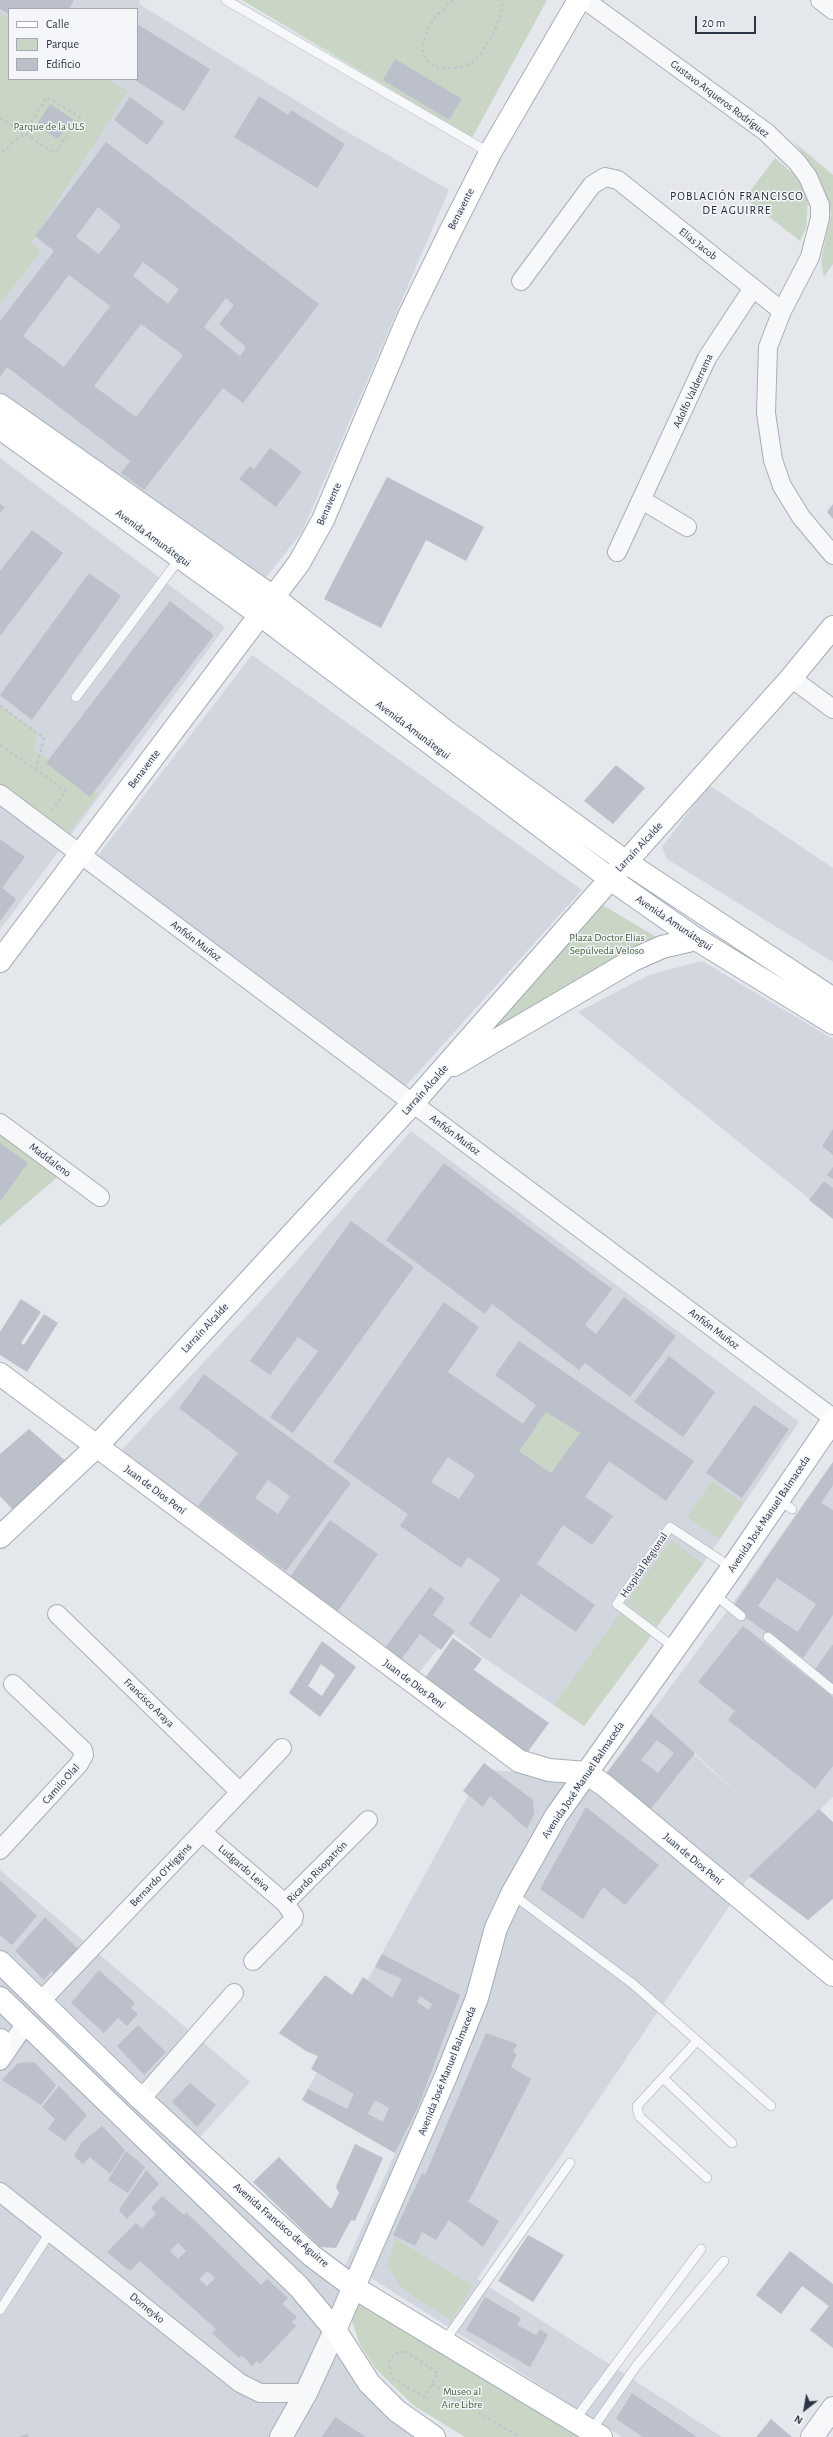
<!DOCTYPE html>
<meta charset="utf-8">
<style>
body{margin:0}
#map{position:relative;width:833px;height:2437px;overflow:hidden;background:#e4e7ec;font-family:"Alegreya Sans",sans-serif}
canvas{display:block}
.legend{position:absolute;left:8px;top:8px;width:130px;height:72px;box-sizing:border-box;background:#f4f6f9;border:1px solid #a4a8b1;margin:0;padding:5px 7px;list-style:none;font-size:12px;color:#2b3445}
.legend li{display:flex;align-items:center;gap:8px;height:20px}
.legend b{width:20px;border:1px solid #a4a8b1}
.north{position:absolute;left:785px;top:2389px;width:40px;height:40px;-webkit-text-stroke:3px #f4f6f9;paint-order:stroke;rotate:211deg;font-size:11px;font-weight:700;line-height:16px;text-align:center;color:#2b3445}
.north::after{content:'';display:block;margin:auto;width:14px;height:18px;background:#2b3445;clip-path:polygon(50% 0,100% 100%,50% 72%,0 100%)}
.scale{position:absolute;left:695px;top:16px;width:61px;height:18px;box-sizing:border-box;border:2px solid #2b3445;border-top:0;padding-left:5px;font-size:12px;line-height:14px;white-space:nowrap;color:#2b3445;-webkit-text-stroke:3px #f4f6f9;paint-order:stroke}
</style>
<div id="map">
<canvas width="833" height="2437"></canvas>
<ul class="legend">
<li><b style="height:5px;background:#fff"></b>Calle</li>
<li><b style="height:11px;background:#c9d6c5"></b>Parque</li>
<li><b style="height:11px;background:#bbc0ca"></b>Edificio</li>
</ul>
<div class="north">N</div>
<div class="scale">20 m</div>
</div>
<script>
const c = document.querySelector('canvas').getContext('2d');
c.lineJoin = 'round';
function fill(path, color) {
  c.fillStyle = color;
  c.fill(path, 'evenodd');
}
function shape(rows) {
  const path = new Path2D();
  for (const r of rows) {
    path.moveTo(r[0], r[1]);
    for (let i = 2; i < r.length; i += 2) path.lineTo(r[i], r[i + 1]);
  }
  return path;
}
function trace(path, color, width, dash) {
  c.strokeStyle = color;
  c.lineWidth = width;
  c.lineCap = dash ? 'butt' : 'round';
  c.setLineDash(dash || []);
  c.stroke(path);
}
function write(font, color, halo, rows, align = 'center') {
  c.font = font + ' "Alegreya Sans",sans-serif';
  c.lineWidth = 3;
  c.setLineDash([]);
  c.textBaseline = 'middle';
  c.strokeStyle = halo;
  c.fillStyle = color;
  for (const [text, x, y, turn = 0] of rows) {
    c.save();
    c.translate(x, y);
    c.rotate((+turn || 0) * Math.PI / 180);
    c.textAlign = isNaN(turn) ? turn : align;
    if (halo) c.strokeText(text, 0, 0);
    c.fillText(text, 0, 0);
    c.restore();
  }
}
const built = shape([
 [0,0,140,0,139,4,342,129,449,190,302,532,256,590,0,393],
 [9,9,137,9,137,79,9,79],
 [0,458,225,627,0,930],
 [252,655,582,890,402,1090,93,862],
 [709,785,833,868,833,962,667,859,662,847],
 [702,961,833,1039,833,1218,578,1012,649,975],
 [411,1131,799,1422,703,1564,584,1726,480,1655,451,1632,413,1680,119,1453,272,1289],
 [833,1462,833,1797,749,1877,477,2279,722,2437,622,2437,365,2274,334,2343,380,2410,419,2437,0,2437,0,1870,250,2082,199,2138,317,2249,345,2266,395,2153,302,2100,482,1770,604,1776,730,1607],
 [670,1732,695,1753,746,1802]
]);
const green = shape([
 [242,0,547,0,472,138],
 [0,13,9,18,9,79,108,79,128,91,31,243,41,251,0,304],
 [794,142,833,175,833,264,824,277,821,261,831,213,812,166],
 [775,158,798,178,808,200,806,228,800,241,745,198],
 [0,706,37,732,34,750,98,794,67,835,0,786],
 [601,904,678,950,466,1052],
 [0,1132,61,1174,0,1226],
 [546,1412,580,1433,551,1473,519,1451],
 [712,1481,743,1503,720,1539,687,1517],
 [671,1540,703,1564,657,1626,626,1603],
 [621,1612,651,1636,584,1726,554,1705],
 [396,2239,473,2286,451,2320,414,2297,400,2285,387,2265],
 [359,2298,585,2437,465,2437,413,2405,375,2368,360,2345,351,2318]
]);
const building = shape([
 [0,0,74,0,69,9,9,9,9,14,0,9],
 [137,24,210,69,184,111,133,79,137,79],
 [395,59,462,99,449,120,383,80],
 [259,96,288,115,291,110,345,144,317,188,234,137],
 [130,97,164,122,147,145,114,120],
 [50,104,74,120,69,129,66,127,58,139,36,126],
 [106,142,319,304,243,403,223,388,144,490,121,473,130,461,7,367,0,377,0,321,54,251,35,236],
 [98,207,121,226,99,254,76,237],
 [143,262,179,289,168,304,133,276],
 [69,275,110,306,64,367,23,336],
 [226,298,234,305,219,324,246,347,240,356,204,327],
 [141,324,183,355,136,417,94,386],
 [270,448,302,472,276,507,239,479,250,466,254,469],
 [387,477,484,527,466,561,426,540,381,628,324,599],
 [0,504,5,507,0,513],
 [833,504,833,519,827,512],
 [32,530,63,553,0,636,0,571],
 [89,573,121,596,32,720,0,695],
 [170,601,214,635,90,797,46,763],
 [616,765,645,788,613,824,584,801],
 [0,839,25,857,2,888,16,899,0,921],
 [833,1129,833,1155,822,1146],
 [0,1143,28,1163,0,1201],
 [444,1163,612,1289,585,1325,596,1334,624,1297,676,1336,630,1397,585,1363,579,1370,492,1304,485,1314,386,1240],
 [833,1167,833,1179,827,1175],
 [824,1181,833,1188,833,1219,809,1200],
 [351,1221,414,1267,293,1433,270,1417,318,1351,298,1337,270,1375,250,1361],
 [21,1299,41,1312,21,1343,24,1345,44,1314,58,1323,27,1372,0,1355,0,1332],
 [444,1302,479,1327,448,1372,523,1424,536,1405,495,1375,519,1341,694,1461,666,1501,609,1461,585,1497,613,1516,592,1545,563,1525,537,1564,595,1605,576,1632,521,1594,490,1639,469,1624,500,1579,468,1557,461,1568,400,1526,408,1514,333,1462],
 [546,1412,580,1433,551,1473,519,1451],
 [448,1457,475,1475,459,1499,431,1482],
 [669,1356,715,1392,683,1437,634,1402],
 [204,1374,351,1483,286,1571,198,1506,238,1453,179,1408],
 [268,1480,290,1496,278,1514,255,1498],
 [754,1405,789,1429,742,1498,706,1473],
 [29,1429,69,1464,16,1513,0,1496,0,1454],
 [833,1462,833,1485,821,1503,833,1510,833,1615,803,1658,732,1608],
 [777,1578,816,1604,798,1632,758,1606],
 [330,1520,378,1554,335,1615,287,1581],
 [430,1587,445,1598,433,1615,455,1631,441,1650,420,1634,400,1661,384,1649],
 [743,1626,833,1697,833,1766,815,1789,728,1720,735,1711,698,1682],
 [453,1638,482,1659,474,1670,549,1723,524,1757,421,1684],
 [322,1641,356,1667,320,1717,289,1693],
 [321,1664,335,1675,322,1696,308,1686],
 [833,1644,833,1686,813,1672],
 [651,1714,695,1753,650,1810,606,1774],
 [657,1740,674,1753,658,1773,641,1760],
 [484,1763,533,1800,534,1814,527,1829,490,1796,483,1807,463,1791],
 [586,1807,659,1865,625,1905,603,1887,583,1919,540,1889],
 [819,1809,833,1822,833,1899,808,1920,749,1876],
 [0,1880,37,1916,12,1945,0,1935],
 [45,1917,78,1949,57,1975,51,1971,44,1980,15,1951],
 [382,1954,460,1995,418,2107,395,2153,302,2100,308,2089,347,2109,354,2094,311,2069,318,2056,306,2051,279,2033,325,1975,352,1995,363,1977,392,1998,402,1979,375,1967],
 [420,1996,432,2004,429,2010,417,2002],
 [375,2100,389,2108,383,2122,368,2114],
 [99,1970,135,2003,131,2008,138,2014,127,2026,118,2018,104,2033,71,2003],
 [138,2025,166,2052,144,2075,117,2046],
 [486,2033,517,2044,513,2052,517,2054,511,2067,531,2079,469,2201,464,2199,499,2221,483,2247,449,2220,436,2240,422,2232,415,2246,393,2235,422,2173,425,2175],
 [34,2062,56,2085,41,2105,2,2080,18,2063],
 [190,2083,216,2105,197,2127,172,2102],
 [59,2086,87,2115,65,2141,48,2129,55,2119,42,2107],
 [102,2126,125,2150,110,2174,90,2157,83,2164,74,2156,82,2142],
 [355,2144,383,2158,355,2221,351,2220,336,2248,320,2247,253,2182,279,2157,331,2209,339,2193,336,2187],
 [126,2151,145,2167,128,2193,108,2180],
 [146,2170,159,2184,127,2219,119,2210],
 [162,2196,184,2215,186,2212,261,2285,267,2279,288,2298,282,2304,297,2317,292,2322,296,2326,260,2364,257,2361,252,2366,242,2355,239,2358,212,2333,216,2329,140,2261,130,2271,107,2252,136,2223,142,2228,156,2214,151,2208],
 [178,2243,186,2251,178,2259,170,2251],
 [207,2271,215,2278,207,2286,199,2279],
 [528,2235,564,2255,533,2302,498,2281],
 [790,2251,833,2284,833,2348,810,2330,829,2306,802,2286,781,2314,756,2295],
 [485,2297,521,2318,517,2325,536,2335,540,2329,548,2335,530,2367,466,2330],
 [632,2393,697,2437,643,2437,616,2419],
 [335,2417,366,2437,322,2437],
 [771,2419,792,2437,756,2437],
 [27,2434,29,2437,19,2437]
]);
const path = shape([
 [453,0,435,17,427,31,422,49,425,59,438,68,456,68,472,63,482,52,495,30,503,8,500,0],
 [0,118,24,133,55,153,80,117,47,97,24,133,0,154],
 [0,706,44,738,36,770],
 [0,745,66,791,52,810],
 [405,2351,438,2373,424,2397,391,2377,389,2361,395,2354,405,2351],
 [432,2384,519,2437]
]);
const service = shape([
 [226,0,490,153],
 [76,697,180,558],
 [778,1500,792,1509],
 [714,1594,741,1616],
 [768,1637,833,1690],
 [675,1648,617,1604,670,1527,732,1568],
 [512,1894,633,1984,771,2106],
 [697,2041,637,2106,638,2112,640,2117,707,2178],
 [663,2078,732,2143],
 [0,2310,51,2231],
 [444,2342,570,2163],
 [574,2421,701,2249],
 [591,2431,637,2365,724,2261]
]);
const minor = shape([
 [585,0,766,132,797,162,808,177,820,205,820,218,810,257,782,311,768,347,766,413,773,460,782,486,801,517,833,555],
 [820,0,833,10],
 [521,281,592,185,605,177,618,180,782,311],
 [642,500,687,527],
 [617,552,707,358,753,288],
 [791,678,833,709],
 [0,794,833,1418],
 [0,1123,100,1197],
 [57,1614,240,1792],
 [202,1832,285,1903,294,1916,293,1920,253,1961],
 [0,1850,79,1764,84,1755,83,1750,13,1684],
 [285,1903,368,1820],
 [40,2002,282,1748],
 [0,2061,26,2023],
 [141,2099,234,1993],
 [0,2192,240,2383,260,2393,306,2393]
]);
const tertiary = shape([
 [281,2437,306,2393,335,2330],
 [812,2437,833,2408]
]);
const secondary = shape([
 [626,862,791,678,833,627],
 [0,961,299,563,323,520,409,316,450,232,490,153,579,0],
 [0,1374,519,1761,549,1770,586,1773,604,1785,833,1975],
 [0,2040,0,2055]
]);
const primary = shape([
 [0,405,273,597,448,733,626,862,833,999],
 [0,428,259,614,609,878,696,939,833,1023],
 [454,1065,633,960,662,947,696,939],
 [0,1537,97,1446,413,1103,619,869],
 [0,1962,141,2099,312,2256,355,2288,601,2437],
 [0,1998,299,2287,335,2330,369,2383,397,2411,434,2437],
 [335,2330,446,2076,477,1998,496,1928,512,1894,556,1816,732,1568,833,1420]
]);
const streetNames = [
 ["Gustavo Arqueros Rodríguez",720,99,37],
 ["Benavente",461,209,-63],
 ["Elías Jacob",698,244,38],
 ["Adolfo Valderrama",693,391,-65],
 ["Benavente",329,504,-66],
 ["Avenida Amunátegui",153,538,36],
 ["Avenida Amunátegui",413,730,37],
 ["Benavente",144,769,-53],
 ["Larraín Alcalde",639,847,-47],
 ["Avenida Amunátegui",674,923,34],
 ["Anfión Muñoz",196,941,37],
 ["Larraín Alcalde",425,1090,-48],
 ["Anfión Muñoz",455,1135,37],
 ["Maddaleno",50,1160,37],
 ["Larraín Alcalde",205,1328,-47],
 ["Anfión Muñoz",714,1329,37],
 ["Juan de Dios Pení",155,1490,37],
 ["Avenida José Manuel Balmaceda",769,1514,-56],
 ["Hospital Regional",644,1565,-56],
 ["Juan de Dios Pení",414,1684,37],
 ["Francisco Araya",149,1703,44],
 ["Avenida José Manuel Balmaceda",583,1780,-56],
 ["Camilo Olal",61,1784,-48],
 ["Juan de Dios Pení",693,1859,40],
 ["Ludgardo Leiva",244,1868,41],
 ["Ricardo Risopatrón",317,1872,-46],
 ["Bernardo O'Higgins",161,1875,-46],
 ["Avenida José Manuel Balmaceda",447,2071,-68],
 ["Avenida Francisco de Aguirre",281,2225,41],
 ["Domeyko",147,2308,39]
];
const parkNames = [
 ["Parque de la ULS",49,127],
 ["Plaza Doctor Elías",607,938],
 ["Sepúlveda Veloso",607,951],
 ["Museo al",462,2392],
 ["Aire Libre",462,2405]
];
const neighbourhoodNames = [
 ["POBLACIÓN FRANCISCO",737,196],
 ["DE AGUIRRE",737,210]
];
fill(built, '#d2d6de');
fill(green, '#c9d6c5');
fill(building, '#bbc0ca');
trace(service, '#a9aeb7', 10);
trace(minor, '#a9aeb7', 20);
trace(tertiary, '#a9aeb7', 24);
trace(secondary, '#a9aeb7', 24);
trace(primary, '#a3abb8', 24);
trace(path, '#c2c5cb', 2.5, [3, 3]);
trace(service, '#f7f8fa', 9);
trace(minor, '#f7f8fa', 18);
trace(tertiary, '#f7f8fa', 22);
trace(secondary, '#fff', 22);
trace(primary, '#fff', 22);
write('11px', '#2b3445', '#f4f6f9', streetNames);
write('11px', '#3f6138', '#f4f6f9', parkNames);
c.letterSpacing = '1px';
write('12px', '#1d2536', '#f4f6f9', neighbourhoodNames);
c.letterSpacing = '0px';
</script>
